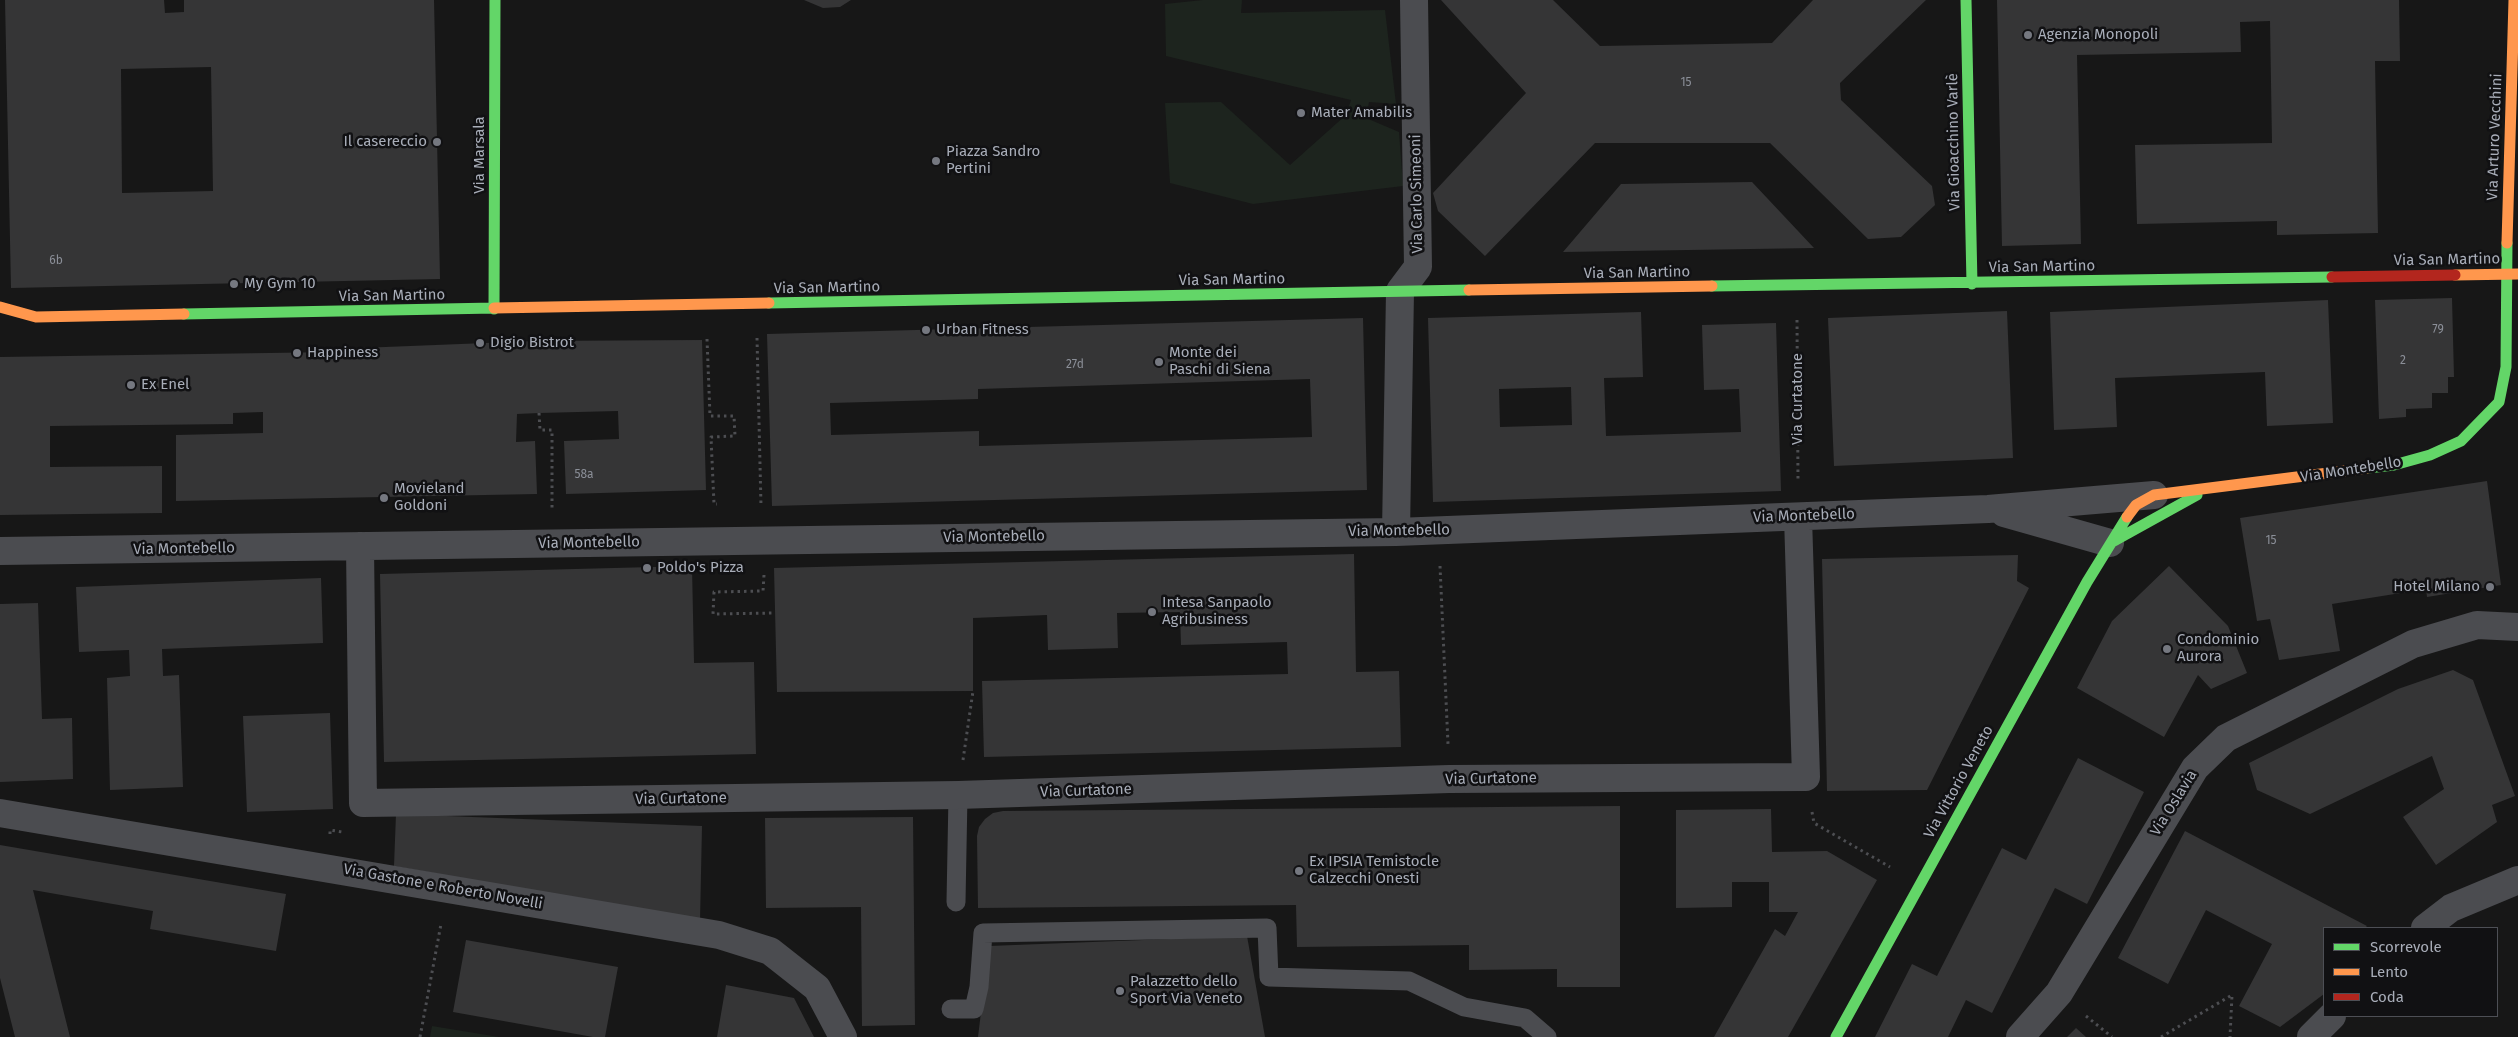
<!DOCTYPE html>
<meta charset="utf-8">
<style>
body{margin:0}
#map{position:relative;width:2518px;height:1037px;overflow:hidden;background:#171717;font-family:"Fira Sans",sans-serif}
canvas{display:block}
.legend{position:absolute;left:2323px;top:927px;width:175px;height:90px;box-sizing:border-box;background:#111113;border:1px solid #4d4f55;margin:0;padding:6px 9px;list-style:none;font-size:15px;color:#a8adb8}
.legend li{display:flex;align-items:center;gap:10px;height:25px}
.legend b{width:25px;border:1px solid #4d4f55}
</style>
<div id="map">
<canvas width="2518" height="1037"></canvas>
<ul class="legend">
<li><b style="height:6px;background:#63d668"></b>Scorrevole</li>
<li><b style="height:6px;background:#ff974d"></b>Lento</li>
<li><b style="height:6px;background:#b3261e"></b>Coda</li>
</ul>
</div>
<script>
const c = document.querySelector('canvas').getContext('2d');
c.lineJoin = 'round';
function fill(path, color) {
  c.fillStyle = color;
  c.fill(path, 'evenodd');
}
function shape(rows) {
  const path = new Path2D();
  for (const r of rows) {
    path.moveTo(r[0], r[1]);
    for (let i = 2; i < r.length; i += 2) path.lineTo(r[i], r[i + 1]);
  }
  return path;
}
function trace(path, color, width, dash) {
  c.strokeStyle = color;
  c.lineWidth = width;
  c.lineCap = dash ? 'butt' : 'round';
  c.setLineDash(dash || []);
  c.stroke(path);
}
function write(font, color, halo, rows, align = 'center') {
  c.font = font + ' "Fira Sans",sans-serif';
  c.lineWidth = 5;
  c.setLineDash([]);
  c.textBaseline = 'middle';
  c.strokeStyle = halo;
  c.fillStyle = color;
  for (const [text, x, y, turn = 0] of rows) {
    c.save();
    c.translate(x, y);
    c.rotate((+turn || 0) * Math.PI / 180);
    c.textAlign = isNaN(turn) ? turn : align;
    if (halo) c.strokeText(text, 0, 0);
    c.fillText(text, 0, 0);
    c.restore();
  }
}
const green = shape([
 [1203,0,1242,0,1241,13,1385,10,1396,104,1369,102,1366,118,1399,132,1403,186,1253,204,1170,183,1165,103,1221,102,1290,165,1346,115,1351,100,1166,56,1165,4],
 [432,1026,499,1037,430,1037]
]);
const building = shape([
 [5,0,164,0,165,13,184,12,184,0,434,0,440,279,11,288],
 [211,67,213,191,122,193,121,69],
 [804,0,851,0,840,7,823,8],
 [1441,0,1553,0,1600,46,1772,43,1813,0,1926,0,1840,83,1841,100,1932,186,1935,205,1901,237,1868,239,1770,143,1595,143,1485,256,1438,211,1433,193,1526,93],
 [1997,0,2399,0,2400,61,2375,61,2378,233,2277,235,2277,221,2137,224,2135,145,2272,143,2270,21,2240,22,2241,52,2077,55,2081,244,2002,246],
 [1752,182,1814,248,1563,252,1621,184],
 [2452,298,2454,377,2448,377,2448,393,2432,393,2432,408,2406,409,2406,417,2379,419,2375,300],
 [2328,300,2333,423,2267,426,2265,372,2115,378,2117,427,2054,430,2050,312],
 [2007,311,2013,458,1834,466,1828,318],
 [1641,312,1643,377,1604,378,1606,436,1741,432,1739,389,1704,390,1702,325,1776,323,1781,491,1433,502,1428,318],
 [1571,387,1572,425,1500,427,1499,389],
 [1363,318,1367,490,772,506,767,334],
 [1310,379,1312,437,979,446,979,431,831,435,830,403,978,399,978,389],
 [702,340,706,490,566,494,564,441,619,439,618,411,539,413,517,414,516,442,535,441,537,494,176,501,176,435,263,433,263,412,233,413,233,424,50,426,50,467,162,466,162,513,0,515,0,357,335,352,335,349,536,341],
 [2487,481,2501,585,2427,597,2426,589,2332,604,2340,651,2279,660,2270,619,2257,621,2240,518],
 [1354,554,1356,672,1399,671,1401,747,984,757,982,681,1288,674,1287,642,1181,645,1180,612,1117,613,1118,648,1048,650,1047,615,973,618,973,691,777,692,774,568],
 [2018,555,2017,581,2029,588,1927,790,1827,791,1822,559],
 [692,566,694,663,754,662,756,754,384,762,380,574],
 [2169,566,2228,626,2247,673,2211,689,2198,675,2164,737,2077,688,2112,621],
 [321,578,323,643,162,649,163,676,179,675,183,787,110,790,107,678,130,676,129,650,79,652,76,587],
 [38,603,42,719,72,718,73,779,0,782,0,604],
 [2453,670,2473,680,2515,796,2492,805,2497,822,2436,865,2403,817,2444,789,2432,756,2310,814,2257,790,2249,763,2398,689],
 [330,713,333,809,247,812,243,716],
 [2078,758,2144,792,2087,904,2055,888,1992,1013,1966,1000,1948,1037,1875,1037,1912,964,1937,976,2002,848,2026,860],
 [1620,806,1620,987,1557,987,1557,969,1469,970,1469,945,1297,947,1296,905,978,908,977,836,979,827,985,819,993,813,1003,811],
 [1771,809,1772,852,1827,851,1877,880,1788,1037,1714,1037,1775,929,1785,936,1798,912,1769,912,1769,882,1732,882,1732,907,1676,908,1676,810],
 [396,814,702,826,700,921,394,866],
 [913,817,915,1025,862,1026,861,907,766,908,765,818],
 [2185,831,2367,926,2365,928,2324,928,2324,994,2280,1027,2239,1006,2272,944,2206,910,2168,984,2118,958],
 [0,845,286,894,276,951,150,929,153,911,33,890,70,1037,15,1037,0,978],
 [1247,936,1265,1037,978,1037,989,946],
 [466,940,618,967,605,1037,593,1037,453,1012],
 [726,985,794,998,814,1037,717,1037],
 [2076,1028,2086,1037,2067,1037]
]);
const path = shape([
 [1797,320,1798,481],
 [757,338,761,506],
 [707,339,710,416,734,416,735,436,711,437,714,504,717,504],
 [539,413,540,430,552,430,552,510],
 [1440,566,1448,744],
 [764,575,763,591,714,592,713,614,774,613],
 [963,760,973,691],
 [1812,812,1814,823,1890,867],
 [330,834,330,830,342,832],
 [2086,1016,2112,1037],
 [420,1037,441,924],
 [2161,1037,2232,995,2230,1037]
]);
const lane = shape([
 [956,902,958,795],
 [951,1009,974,1009,979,987,983,933,1267,928,1269,977,1409,981,1464,1007,1525,1018,1547,1037]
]);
const street = shape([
 [2004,513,2110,543],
 [1396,532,1400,291,1418,267,1414,0],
 [360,546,363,803,958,795,1449,779,1806,777,1798,517],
 [0,551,1396,532,1988,509,2154,495],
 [0,813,719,935,770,951,817,988,843,1037],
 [2425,928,2451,908,2518,880],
 [2020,1037,2059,993,2195,768,2226,738,2413,644,2477,625,2518,627],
 [2311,1037,2332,1016]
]);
const fast = shape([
 [1966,0,1972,284],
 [1712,286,2332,277],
 [769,303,1469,290],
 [494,309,495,0],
 [184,314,494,308],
 [2368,468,2394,465,2430,455,2461,441,2499,402,2506,367,2507,243],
 [2114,541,2197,495],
 [1836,1037,2087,582,2127,517]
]);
const slow = shape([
 [2507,243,2514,0],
 [2455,275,2518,274],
 [1469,290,1712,286],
 [0,307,36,317,184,314],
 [494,308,769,303],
 [2127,517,2136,505,2154,495,2368,468]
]);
const jam = shape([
 [2332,277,2455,275]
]);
const markers = [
 [2028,35,5,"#757880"],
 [1301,113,5,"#757880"],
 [437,142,5,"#757880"],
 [936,161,5,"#757880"],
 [234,284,5,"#757880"],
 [926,330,5,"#757880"],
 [480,343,5,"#757880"],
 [297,353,5,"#757880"],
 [1159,362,5,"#757880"],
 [131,385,5,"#757880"],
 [384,498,5,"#757880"],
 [647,568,5,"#757880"],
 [2490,587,5,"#757880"],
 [1152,612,5,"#757880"],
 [2167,649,5,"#757880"],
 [1299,871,5,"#757880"],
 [1120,991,5,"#757880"]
];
const numberNames = [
 ["15",1686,83],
 ["6b",56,261],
 ["79",2438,330],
 ["2",2403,361],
 ["27d",1075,365],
 ["58a",584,475],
 ["15",2271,541]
];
const poiNames = [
 ["Agenzia Monopoli",2038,35],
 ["Mater Amabilis",1311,113],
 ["Il casereccio",427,142,"right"],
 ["Piazza Sandro",946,152],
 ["Pertini",946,169],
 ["My Gym 10",244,284],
 ["Urban Fitness",936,330],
 ["Digio Bistrot",490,343],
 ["Happiness",307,353],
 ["Monte dei",1169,353],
 ["Paschi di Siena",1169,370],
 ["Ex Enel",141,385],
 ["Movieland",394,489],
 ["Goldoni",394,506],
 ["Poldo's Pizza",657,568],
 ["Hotel Milano",2480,587,"right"],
 ["Intesa Sanpaolo",1162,603],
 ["Agribusiness",1162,620],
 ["Condominio",2177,640],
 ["Aurora",2177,657],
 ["Ex IPSIA Temistocle",1309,862],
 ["Calzecchi Onesti",1309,879],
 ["Palazzetto dello",1130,982],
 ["Sport Via Veneto",1130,999]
];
const streetNames = [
 ["Via Arturo Vecchini",2495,137,-88],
 ["Via Gioacchino Varlè",1954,142,-91],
 ["Via Marsala",480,155,-90],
 ["Via Carlo Simeoni",1417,194,-91],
 ["Via San Martino",2447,260,-1],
 ["Via San Martino",2042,267,-1],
 ["Via San Martino",1637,273,-1],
 ["Via San Martino",1232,280,-1],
 ["Via San Martino",827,288,-1],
 ["Via San Martino",392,296,-1],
 ["Via Curtatone",1798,399,-90],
 ["Via Montebello",2351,470,-9],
 ["Via Montebello",1804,516,-2],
 ["Via Montebello",1399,531,-1],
 ["Via Montebello",994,537,-1],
 ["Via Montebello",589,543,-1],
 ["Via Montebello",184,549,-1],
 ["Via Curtatone",1491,779,-1],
 ["Via Vittorio Veneto",1959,782,-61],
 ["Via Curtatone",1086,791,-2],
 ["Via Curtatone",681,799,-1],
 ["Via Oslavia",2174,803,-58],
 ["Via Gastone e Roberto Novelli",443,887,10]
];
fill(green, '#1d241e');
fill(building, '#353536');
trace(path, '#4d4e52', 3, [2.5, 4]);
trace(lane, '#4b4c50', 19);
trace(street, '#4b4c50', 28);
trace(fast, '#63d668', 11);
trace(slow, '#ff974d', 11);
trace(jam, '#b3261e', 11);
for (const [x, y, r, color] of markers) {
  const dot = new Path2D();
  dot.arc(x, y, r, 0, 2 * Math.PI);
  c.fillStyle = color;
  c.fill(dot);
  trace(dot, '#111113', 2);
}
write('12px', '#8b8f98', null, numberNames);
write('15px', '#a8adb8', '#111113', poiNames, 'left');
write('15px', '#a8adb8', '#111113', streetNames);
</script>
